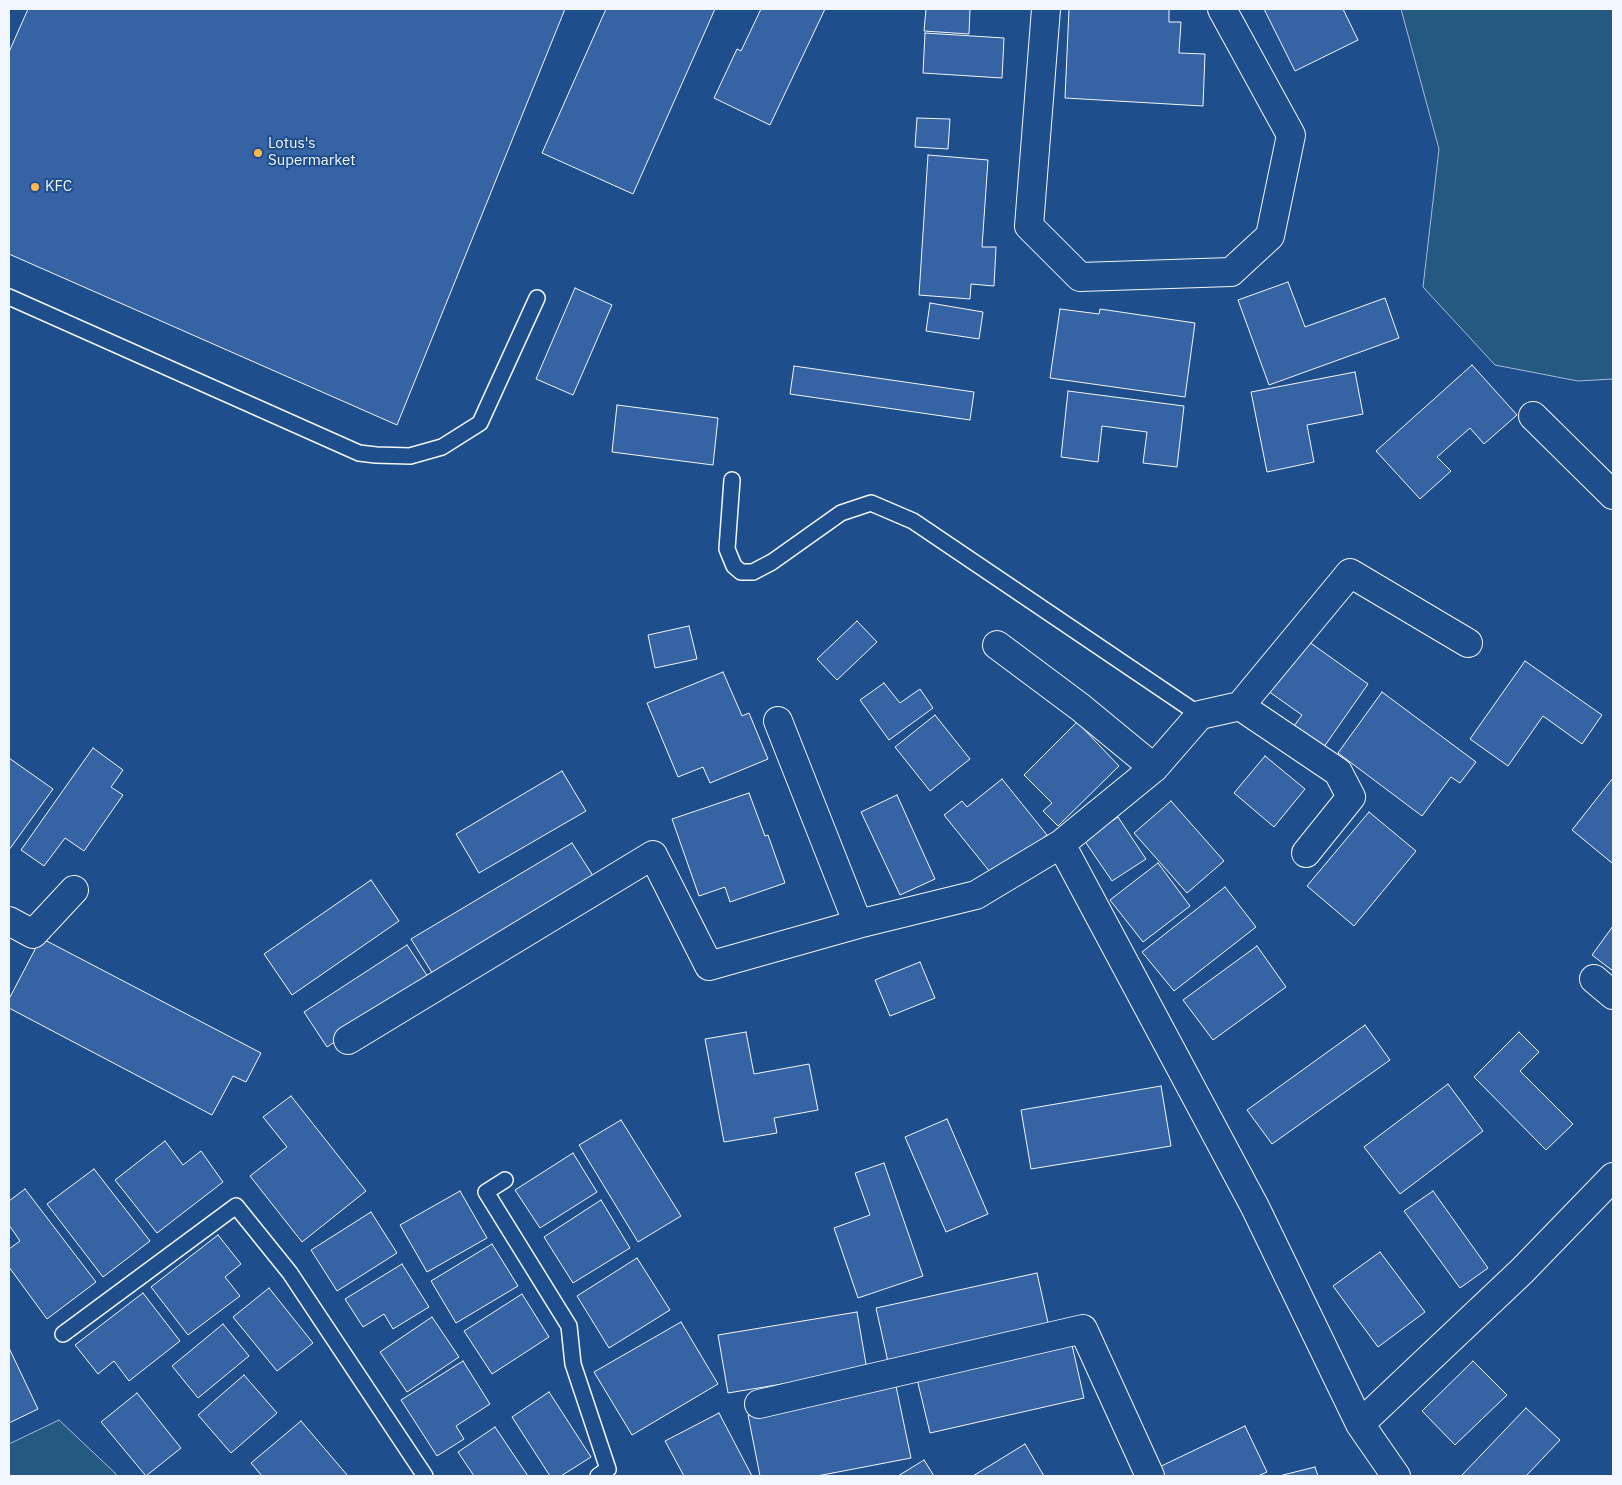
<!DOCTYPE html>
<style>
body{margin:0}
#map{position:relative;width:1622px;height:1485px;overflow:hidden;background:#1f4e8c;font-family:"IBM Plex Sans",sans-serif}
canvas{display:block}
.frame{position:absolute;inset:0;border:10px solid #f2f6ff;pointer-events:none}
</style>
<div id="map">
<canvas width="1622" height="1485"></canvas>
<div class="frame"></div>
</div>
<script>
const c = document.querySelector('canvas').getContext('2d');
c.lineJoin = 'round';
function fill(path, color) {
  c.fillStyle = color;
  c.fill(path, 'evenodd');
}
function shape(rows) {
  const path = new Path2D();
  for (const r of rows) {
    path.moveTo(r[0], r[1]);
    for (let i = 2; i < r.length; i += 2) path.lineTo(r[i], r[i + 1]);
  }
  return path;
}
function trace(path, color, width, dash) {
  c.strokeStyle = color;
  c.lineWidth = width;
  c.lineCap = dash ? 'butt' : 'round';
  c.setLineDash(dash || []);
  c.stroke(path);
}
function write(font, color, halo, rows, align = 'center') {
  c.font = font + ' "IBM Plex Sans",sans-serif';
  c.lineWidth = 4;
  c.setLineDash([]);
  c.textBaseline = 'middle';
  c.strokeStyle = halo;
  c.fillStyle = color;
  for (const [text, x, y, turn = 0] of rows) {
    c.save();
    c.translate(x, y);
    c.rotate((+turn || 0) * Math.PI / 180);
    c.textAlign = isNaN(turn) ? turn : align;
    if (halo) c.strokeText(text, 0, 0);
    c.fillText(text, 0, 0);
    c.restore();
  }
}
const green = shape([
 [1401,9,1613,9,1613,379,1578,381,1495,365,1423,287,1439,149,1401,9],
 [59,1420,115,1473,117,1476,9,1476,9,1444,59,1420]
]);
const building = shape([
 [28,9,565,9,397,425,9,254,9,52,28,9],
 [606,9,715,9,633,194,542,153,606,9],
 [761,9,825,9,770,125,714,98,737,49,741,51,761,9],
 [926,9,970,9,969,34,924,31,926,9],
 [1069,9,1169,9,1169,22,1181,22,1179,53,1205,54,1203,106,1065,98,1069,9],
 [1264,9,1343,9,1358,40,1295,71,1264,9],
 [925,33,1004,38,1002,78,923,73,925,33],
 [917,118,950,119,948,149,915,147,917,118],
 [928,155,988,160,982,247,996,247,994,286,971,284,970,299,919,295,928,155],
 [1288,282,1305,327,1385,298,1399,338,1269,385,1238,300,1288,282],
 [575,288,612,305,573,395,536,379,575,288],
 [930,303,983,312,979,339,926,331,930,303],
 [1060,309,1099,314,1100,309,1195,323,1185,397,1050,378,1060,309],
 [1472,365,1517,415,1484,444,1470,428,1437,457,1451,471,1420,499,1376,451,1472,365],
 [794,366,974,392,970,420,790,394,794,366],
 [1355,372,1363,414,1307,425,1314,462,1267,472,1251,392,1355,372],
 [1068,391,1184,406,1177,467,1143,463,1147,432,1102,426,1098,462,1061,457,1068,391],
 [617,405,718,418,713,465,612,452,617,405],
 [857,621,877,642,837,680,817,659,857,621],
 [689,626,697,659,655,668,648,635,689,626],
 [1305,639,1368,684,1319,754,1289,733,1302,715,1268,691,1305,639],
 [1525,661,1602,715,1582,744,1543,716,1508,766,1470,739,1525,661],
 [723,672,742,716,749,713,768,759,710,783,703,767,678,777,647,703,723,672],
 [884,683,900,703,920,689,933,708,889,740,860,700,884,683],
 [1382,692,1476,762,1460,783,1451,777,1422,816,1338,753,1382,692],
 [935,715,970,759,930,791,895,747,935,715],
 [1077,722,1119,766,1058,826,1043,811,1052,803,1024,775,1077,722],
 [93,748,123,770,111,787,123,795,84,851,65,838,44,866,21,850,93,748],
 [1265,756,1305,789,1274,827,1234,793,1265,756],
 [9,758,53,789,9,850,9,758],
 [562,771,586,811,479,873,456,834,562,771],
 [1613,778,1613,861,1612,863,1572,830,1613,778],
 [1002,779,1047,835,994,877,944,815,962,801,967,807,1002,779],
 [749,793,765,836,768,835,785,883,730,902,725,887,699,896,672,819,749,793],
 [897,795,935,879,900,895,861,812,897,795],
 [1171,801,1224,861,1187,893,1134,833,1171,801],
 [1369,812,1416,851,1354,926,1307,886,1369,812],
 [1118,817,1146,859,1112,881,1084,840,1118,817],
 [572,843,595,879,434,976,411,939,572,843],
 [1158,863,1190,906,1143,942,1110,900,1158,863],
 [371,880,399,921,292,995,264,954,371,880],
 [1225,887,1256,927,1174,991,1142,952,1225,887],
 [1613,926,1613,971,1592,955,1613,926],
 [41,938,261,1053,246,1082,233,1076,212,1115,9,1008,9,999,41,938],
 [407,945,430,980,327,1047,304,1012,407,945],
 [1257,946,1286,987,1213,1040,1183,1000,1257,946],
 [920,962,935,998,890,1016,875,980,920,962],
 [1365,1025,1390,1060,1272,1144,1247,1110,1365,1025],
 [746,1032,754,1074,809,1064,818,1110,774,1118,777,1133,724,1142,705,1039,746,1032],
 [1519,1032,1539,1052,1520,1071,1573,1124,1546,1150,1474,1077,1519,1032],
 [1448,1084,1483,1131,1400,1194,1364,1147,1448,1084],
 [1161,1086,1171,1146,1031,1169,1021,1110,1161,1086],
 [291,1096,366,1191,302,1242,250,1176,287,1147,263,1117,291,1096],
 [947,1119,988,1214,946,1232,905,1137,947,1119],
 [621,1120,681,1216,638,1242,579,1145,621,1120],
 [165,1141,183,1165,201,1151,223,1182,157,1233,115,1180,165,1141],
 [573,1153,597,1192,540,1228,515,1190,573,1153],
 [884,1163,923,1276,858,1298,834,1228,870,1215,855,1173,884,1163],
 [94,1169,150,1241,103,1277,47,1204,94,1169],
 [25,1189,96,1282,47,1319,9,1267,9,1249,20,1241,9,1225,9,1201,25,1189],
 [460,1191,487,1238,427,1272,400,1225,460,1191],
 [1433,1191,1488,1268,1460,1288,1404,1211,1433,1191],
 [601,1200,630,1248,573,1283,544,1237,601,1200],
 [371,1212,397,1253,337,1291,311,1250,371,1212],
 [218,1235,241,1264,225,1277,240,1296,188,1335,151,1287,218,1235],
 [492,1244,518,1286,456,1323,431,1281,492,1244],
 [1380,1252,1425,1312,1378,1347,1333,1286,1380,1252],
 [637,1258,670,1310,609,1348,577,1296,637,1258],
 [402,1264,429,1307,393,1329,384,1314,363,1327,345,1299,402,1264],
 [1037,1273,1049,1327,888,1362,876,1308,1037,1273],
 [269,1288,313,1343,277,1371,233,1317,269,1288],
 [143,1293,180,1341,129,1381,114,1361,98,1374,75,1345,143,1293],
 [522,1294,549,1337,492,1374,464,1331,522,1294],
 [857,1312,867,1370,728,1393,718,1335,857,1312],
 [432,1317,459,1357,407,1392,380,1352,432,1317],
 [681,1322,718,1384,632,1435,594,1372,681,1322],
 [223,1324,249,1356,198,1398,172,1366,223,1324],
 [1072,1345,1084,1398,930,1433,917,1379,1072,1345],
 [9,1348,38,1409,9,1423,9,1348],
 [463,1361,490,1404,456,1426,464,1439,437,1456,401,1400,463,1361],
 [1473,1361,1507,1395,1455,1445,1422,1411,1473,1361],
 [244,1375,277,1413,231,1453,198,1415,244,1375],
 [896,1386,911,1458,817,1476,760,1476,748,1415,896,1386],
 [549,1392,591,1457,561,1476,550,1476,512,1417,549,1392],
 [137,1393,181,1448,146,1476,101,1422,137,1393],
 [1526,1408,1560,1440,1526,1476,1461,1476,1526,1408],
 [719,1413,752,1476,684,1476,665,1441,719,1413],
 [301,1421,348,1476,262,1476,251,1463,301,1421],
 [1245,1426,1267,1472,1258,1476,1156,1476,1153,1470,1245,1426],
 [495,1427,528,1476,474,1476,458,1452,495,1427],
 [1025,1444,1044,1476,973,1476,1025,1444],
 [924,1460,934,1476,898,1476,924,1460],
 [1315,1467,1318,1476,1279,1476,1315,1467]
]);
const lane = shape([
 [9,297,359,453,376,455,410,456,442,447,480,423,537,298],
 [732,480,727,549,734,566,741,572,753,572,772,562,841,513,871,503,913,521,1200,715],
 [505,1180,486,1192,569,1326,573,1364,608,1469,598,1476],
 [63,1334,236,1206,290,1273,425,1476]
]);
const street = shape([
 [1046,9,1029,226,1080,277,1231,272,1270,236,1291,135,1222,9],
 [1533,416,1613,495],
 [997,645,1080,707,1154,768],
 [1240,706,1338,772,1351,797,1306,853],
 [778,721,858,924],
 [1061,844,1255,1207,1360,1424,1396,1476],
 [9,921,33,934,74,890],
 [1594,979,1613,995],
 [348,1040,653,855,709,966,858,924,976,895,1061,844,1154,768,1200,715,1240,706,1350,573,1468,643],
 [759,1404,1083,1329,1150,1476],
 [1360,1424,1522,1271,1613,1177]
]);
const markers = [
 [258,153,5,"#ffb74d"],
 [35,187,5,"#ffb74d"]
];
const poiNames = [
 ["Lotus's",268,144],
 ["Supermarket",268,161],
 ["KFC",45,187]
];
fill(green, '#245a82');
trace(green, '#a8bbd7', 1);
fill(building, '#3563a3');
trace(building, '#f2f6ff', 1);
trace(lane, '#f2f6ff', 18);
trace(street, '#f2f6ff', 30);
trace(lane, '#1f4e8c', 15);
trace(street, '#1f4e8c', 28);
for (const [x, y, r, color] of markers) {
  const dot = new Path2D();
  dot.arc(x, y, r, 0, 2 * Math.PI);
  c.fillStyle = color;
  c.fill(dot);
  trace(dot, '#1f4e8c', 2);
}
write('15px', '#f2f6ff', '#1f4e8c', poiNames, 'left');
</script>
